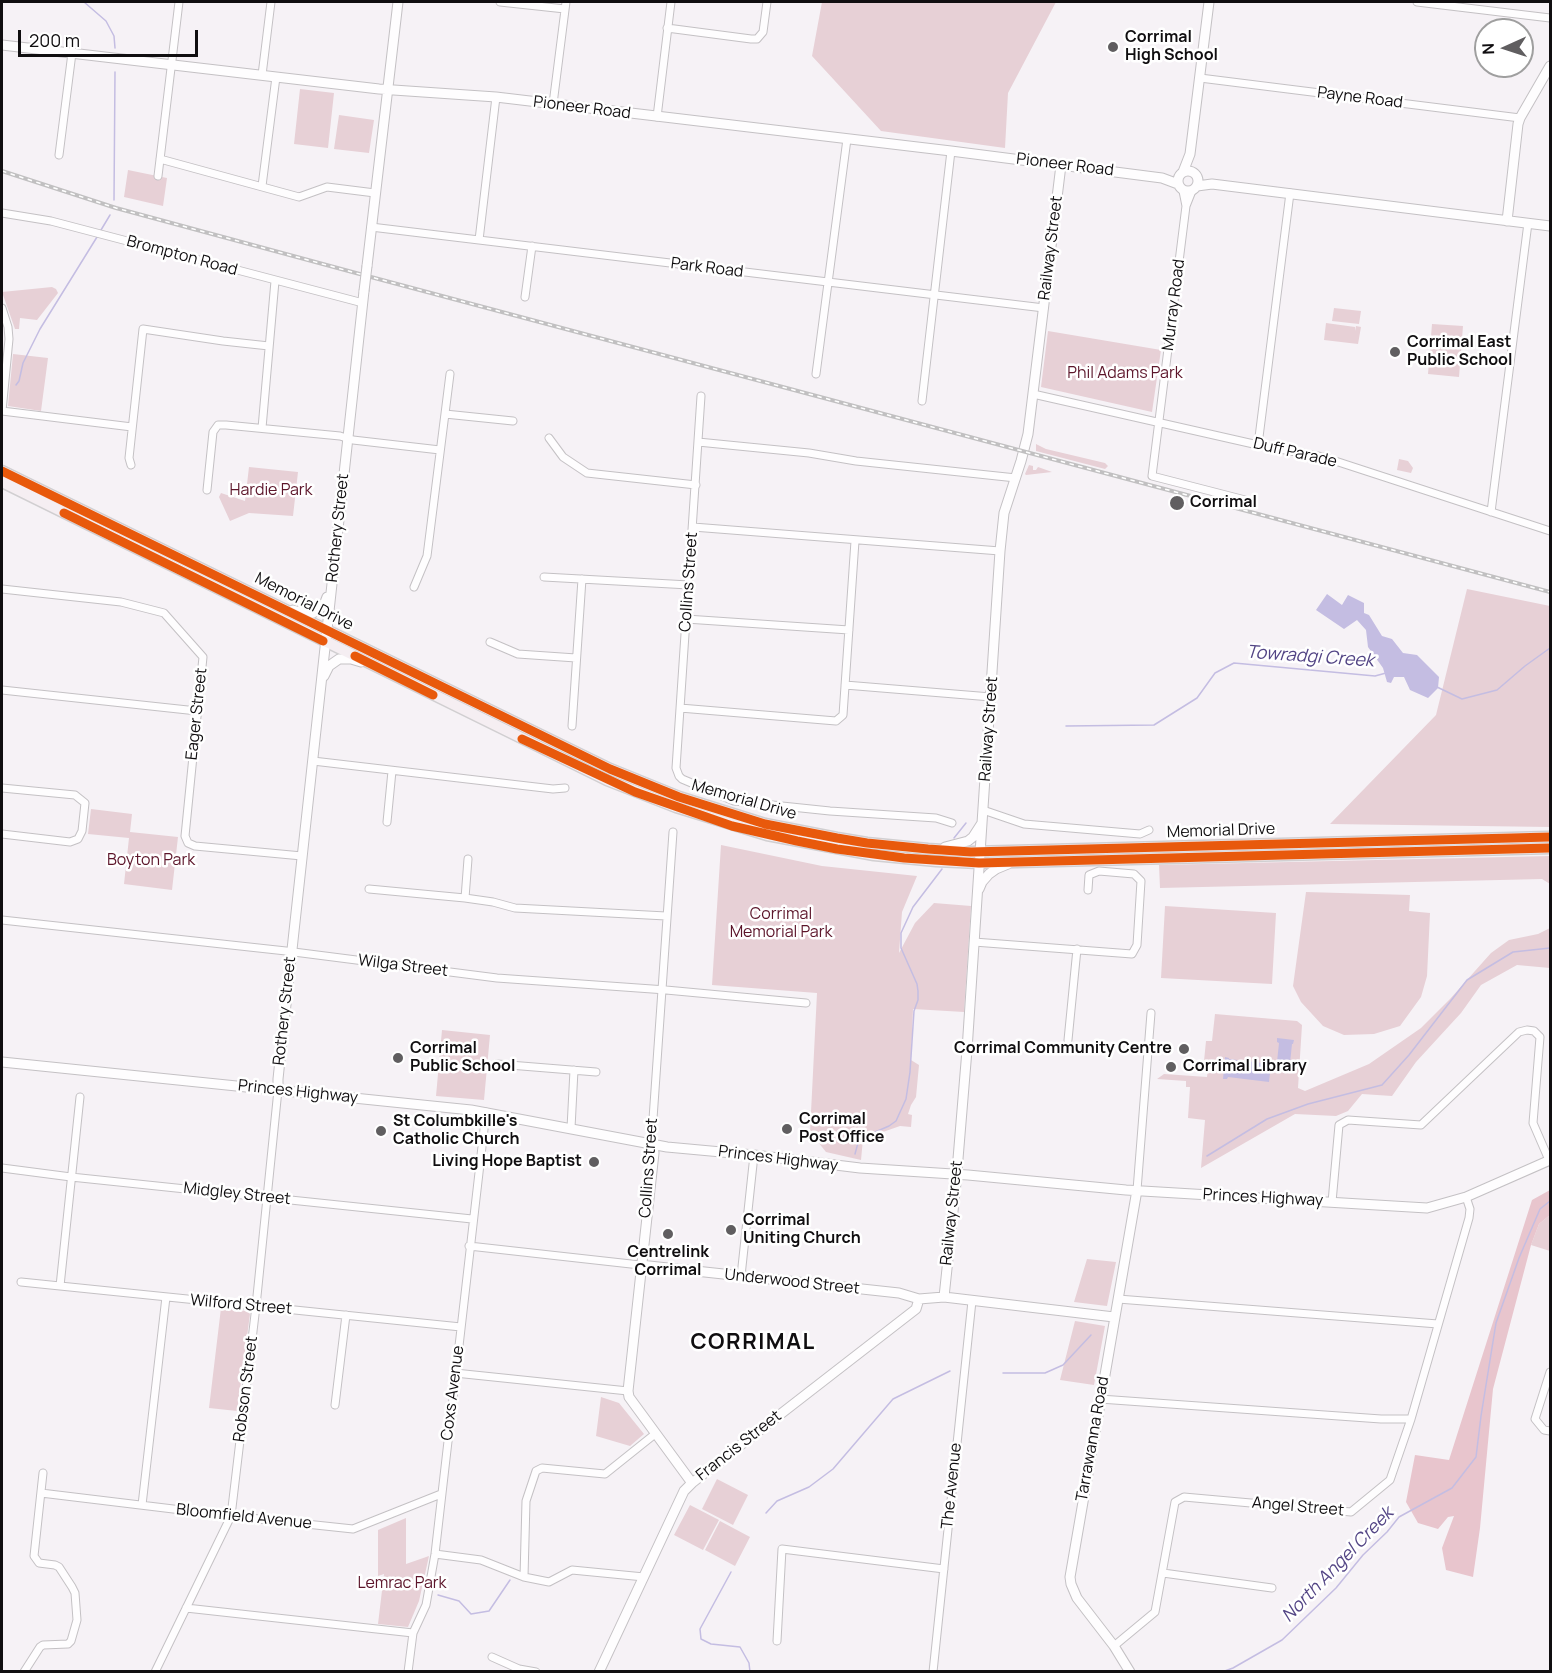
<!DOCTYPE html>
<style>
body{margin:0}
#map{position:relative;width:1552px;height:1673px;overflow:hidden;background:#f6f2f6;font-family:Manrope,sans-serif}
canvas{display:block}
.frame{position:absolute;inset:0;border:3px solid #100e10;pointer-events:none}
.north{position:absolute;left:1474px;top:18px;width:60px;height:60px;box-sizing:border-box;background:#fff;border:2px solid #9f9f9f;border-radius:50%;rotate:267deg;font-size:16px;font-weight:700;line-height:24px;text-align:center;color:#100e10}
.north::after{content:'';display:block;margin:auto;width:21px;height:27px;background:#605e60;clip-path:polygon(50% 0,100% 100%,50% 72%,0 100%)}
.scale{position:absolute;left:18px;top:30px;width:180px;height:27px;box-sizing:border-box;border:3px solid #100e10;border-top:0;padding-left:8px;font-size:18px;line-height:21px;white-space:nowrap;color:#100e10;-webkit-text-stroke:4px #fff;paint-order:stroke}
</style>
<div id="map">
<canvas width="1552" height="1673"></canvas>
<div class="frame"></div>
<div class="north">N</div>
<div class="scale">200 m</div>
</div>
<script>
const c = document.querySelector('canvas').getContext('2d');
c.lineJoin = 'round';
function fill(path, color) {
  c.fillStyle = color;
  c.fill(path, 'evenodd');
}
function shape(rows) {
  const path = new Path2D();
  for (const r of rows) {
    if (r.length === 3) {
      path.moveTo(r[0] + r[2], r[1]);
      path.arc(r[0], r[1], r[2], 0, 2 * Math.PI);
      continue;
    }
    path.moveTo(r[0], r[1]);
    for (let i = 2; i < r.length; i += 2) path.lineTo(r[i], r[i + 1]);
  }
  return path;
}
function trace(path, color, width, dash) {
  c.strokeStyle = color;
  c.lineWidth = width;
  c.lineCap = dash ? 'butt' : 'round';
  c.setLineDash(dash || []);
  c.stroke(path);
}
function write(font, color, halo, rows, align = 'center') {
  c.font = font + ' Manrope,sans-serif';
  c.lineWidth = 5;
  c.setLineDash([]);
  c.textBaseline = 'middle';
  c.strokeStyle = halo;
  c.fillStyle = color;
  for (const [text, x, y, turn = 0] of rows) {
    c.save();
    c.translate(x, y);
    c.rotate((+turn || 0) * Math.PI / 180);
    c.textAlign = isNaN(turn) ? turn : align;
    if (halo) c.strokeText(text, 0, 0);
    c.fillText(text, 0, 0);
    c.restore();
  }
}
const green = shape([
 [822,2,1056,2,1008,93,1005,148,881,131,812,56],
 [300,89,334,93,328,148,294,144],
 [339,115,374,120,369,153,334,149],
 [128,170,167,178,163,206,124,197],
 [52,287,56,289,58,293,37,320,20,318,19,329,15,329,2,292],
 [1334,308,1361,311,1359,324,1332,321],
 [1326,323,1355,327,1355,331,1356,326,1361,327,1358,344,1324,340],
 [1432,324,1463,326,1459,377,1428,374],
 [1048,331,1161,350,1152,412,1041,387],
 [13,354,48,358,41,411,8,406],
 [1036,444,1046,449,1105,463,1108,466,1105,469,1036,451],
 [1399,459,1408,461,1413,468,1411,473,1397,470],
 [1029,465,1033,466,1033,470,1036,470,1038,467,1052,472,1026,475,1025,474],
 [249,467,298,472,293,516,249,513,230,521,219,497,221,493,245,501],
 [1467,589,1550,606,1550,827,1330,824,1436,715],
 [91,809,132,814,130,832,178,837,172,890,124,884,129,838,88,834],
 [721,845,822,866,917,876,902,912,899,953,915,923,934,903,971,906,964,1012,913,1009,911,1060,919,1065,916,1097,911,1105,908,1114,912,1115,911,1127,900,1126,863,1139,861,1160,826,1152,810,1132,817,993,712,985],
 [1550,856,1550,884,1542,879,1160,888,1159,865],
 [1306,892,1410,895,1409,911,1430,913,1427,976,1421,997,1400,1026,1374,1034,1344,1035,1323,1026,1301,1002,1293,986],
 [1165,906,1276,913,1272,984,1161,978],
 [1550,928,1550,968,1517,965,1481,985,1461,1013,1416,1062,1392,1096,1362,1094,1348,1111,1336,1116,1295,1114,1201,1168,1205,1120,1188,1118,1190,1087,1186,1087,1186,1081,1157,1079,1164,1074,1207,1077,1209,1061,1204,1061,1206,1041,1212,1041,1215,1014,1297,1021,1302,1025,1298,1088,1305,1091,1369,1064,1421,1028,1450,999,1491,953,1509,940,1538,934],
 [442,1030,490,1035,484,1100,436,1096],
 [1550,1215,1550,1251,1531,1245,1539,1224],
 [1087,1259,1116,1262,1107,1306,1074,1302],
 [221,1308,247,1311,250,1314,237,1411,209,1408],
 [1075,1321,1105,1326,1094,1385,1060,1380],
 [601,1397,619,1403,644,1434,630,1446,596,1436],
 [717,1479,748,1495,733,1525,702,1509],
 [690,1505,719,1520,703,1550,674,1535],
 [406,1518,406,1564,429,1556,419,1601,408,1627,378,1624,384,1574,378,1576,378,1530],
 [720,1521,750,1537,735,1566,705,1550]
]);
const forest = shape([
 [1550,1190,1550,1215,1539,1224,1531,1245,1493,1389,1480,1528,1473,1577,1446,1570,1442,1548,1454,1516,1448,1517,1438,1529,1418,1523,1406,1502,1415,1455,1449,1460,1532,1200]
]);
const water = shape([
 [1327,594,1342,605,1348,595,1364,603,1364,613,1369,615,1382,636,1392,639,1403,653,1417,655,1439,677,1438,688,1428,698,1410,690,1404,677,1394,677,1391,683,1387,682,1383,668,1368,647,1366,630,1357,620,1344,629,1316,610],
 [1277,1038,1294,1040,1293,1044,1292,1044,1290,1063,1277,1062,1279,1043,1277,1042],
 [1225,1057,1229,1058,1229,1059,1271,1064,1269,1082,1228,1077,1227,1079,1223,1079]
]);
const stream = shape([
 [84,2,106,21,114,36,115,48],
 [114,200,115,72],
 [101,230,110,215],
 [16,385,19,381,23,363,40,329,97,237],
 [1437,687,1462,699,1497,690,1525,666,1550,648],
 [1066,726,1154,725,1197,698,1215,673,1234,663,1375,676,1386,673],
 [954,838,966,823],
 [855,1154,859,1139,889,1126,896,1121,906,1099,910,1072,914,1011,918,1000,918,991,917,984,901,948,901,933,913,907,942,869],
 [1207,1156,1267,1119,1308,1104,1382,1085,1409,1055,1467,980,1513,952,1550,948],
 [1003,1373,1045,1373,1063,1365,1091,1335],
 [766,1513,777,1501,809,1487,833,1469,893,1399,950,1371],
 [731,1572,700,1629,701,1639,711,1644,740,1647,749,1663,750,1672],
 [438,1595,459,1601,471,1614,489,1611,510,1580],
 [1222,1672,1233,1668,1282,1640,1336,1588,1363,1555,1387,1532,1399,1517,1452,1488,1476,1457,1481,1416,1496,1323,1519,1258,1540,1209,1550,1201]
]);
const street = shape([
 [500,2,565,9],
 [1417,2,1550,18],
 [667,28,751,39,757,39,763,32,767,2],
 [262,75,271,2],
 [1200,78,1520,118],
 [553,104,566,2],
 [657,117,671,2],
 [59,155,72,53],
 [160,159,299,197,327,187,375,193],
 [158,176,179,2],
 [262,186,276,77],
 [1183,191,1186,206],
 [1192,191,1186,206,1152,476,1249,501],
 [2,213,51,221,363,303],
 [371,227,1044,308],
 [479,240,496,97],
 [525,297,532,246],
 [2,308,8,327,9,339,2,411],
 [816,374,847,139],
 [1033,394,1258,445,1323,457,1550,531],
 [701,396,676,768,679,776,682,779,734,801,830,811,936,818,952,823],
 [922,401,951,151],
 [2,411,132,427],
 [445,414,513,421],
 [262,428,275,281],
 [549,438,563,457,587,473,696,485],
 [698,442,809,453,856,461,1016,478],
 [1258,445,1290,193],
 [131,465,129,458,143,329,223,341,269,346],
 [207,490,213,432,218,425,226,425,340,436,353,440,440,450],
 [1491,512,1528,223],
 [693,527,1000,551],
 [544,577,689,585],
 [414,587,427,556,450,374],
 [2,589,121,602,164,613,203,657,185,836,188,843,195,846,302,856],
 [686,619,849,630],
 [490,642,518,654,576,658],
 [845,685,991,697],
 [2,690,197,711],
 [680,708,836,721,843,715,855,541],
 [572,726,582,579],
 [313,761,553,789,565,788],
 [2,788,75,795,85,803,82,831,78,839,70,842,2,834],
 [983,810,1024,824,1140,834,1149,830],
 [387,822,392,771],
 [468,859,465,898,493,902,515,908,666,916],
 [369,889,465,898],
 [2,920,286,951,497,978,666,990,806,1003],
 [974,942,1132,954,1137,945,1141,881,1134,874,1099,871,1089,875,1088,890],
 [1068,1040,1077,949],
 [497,1064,596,1072],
 [571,1128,574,1070],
 [653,1144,652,1133,673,832],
 [2,1168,71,1177,472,1219],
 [1137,1190,1151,1013],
 [1332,1202,1339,1125,1348,1120,1421,1125,1519,1032,1527,1030,1534,1031,1540,1037,1533,1123,1549,1160],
 [469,1246,640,1265],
 [741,1276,754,1155],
 [21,1282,461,1327],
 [60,1286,80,1097],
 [1118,1299,1438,1324],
 [1550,1372,1535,1419,1544,1430,1550,1431],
 [455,1373,628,1391],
 [1100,1399,1381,1419,1411,1419],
 [335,1405,346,1315],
 [41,1493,231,1516,353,1529,441,1494],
 [142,1505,166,1297],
 [435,1554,481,1560,524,1577,549,1582,572,1570,644,1577],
 [1163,1573,1272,1588],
 [524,1577,526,1501,536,1471,542,1468,605,1474,655,1434],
 [186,1608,413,1633],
 [777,1641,782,1549,944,1569],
 [1114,1646,1155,1612,1175,1502,1184,1497,1351,1512,1390,1480,1411,1419,1469,1218,1470,1209,1466,1197],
 [492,1657,519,1669,536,1672],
 [24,1672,40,1647,43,1645,68,1644,71,1641,77,1620,75,1593,72,1587,59,1567,55,1565,39,1563,34,1556,43,1473],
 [155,1672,231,1516,256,1306,278,1090],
 [408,1672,413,1633,426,1605,435,1554,486,1112],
 [933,1672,972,1301]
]);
const secondary = shape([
 [2,45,379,89,496,97,951,151,1162,178,1178,184],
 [1188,181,10],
 [1183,172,1190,154,1209,2],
 [1197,186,1212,184,1550,226],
 [1507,221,1518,124,1520,118,1550,66],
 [367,266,398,2],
 [293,610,308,614,313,613,324,605,327,597],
 [324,676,329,666,339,659,351,659,361,662],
 [945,847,968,841,973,837,982,823],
 [979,889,982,882,989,874,996,869,1008,864],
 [2,1062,471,1110,667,1147,754,1155,860,1168,968,1175,1126,1190,1427,1208,1466,1197,1550,1160],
 [278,1090,278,1079,282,1041,364,291],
 [653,1144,654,1153,628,1391,629,1397,692,1483],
 [640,1265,899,1293,919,1299,944,1297,1114,1317],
 [944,1297,956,1183,967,1050,1000,551,1004,513,1021,461,1028,434,1061,165],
 [599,1672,684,1491,692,1483,742,1444,916,1309,919,1299],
 [1130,1672,1114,1646,1077,1598,1071,1584,1070,1577,1137,1190]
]);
const primary = shape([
 [2,471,610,769,679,797,765,824,837,838,867,843,928,849,971,852,1550,837],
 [2,482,607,780,676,807,767,835,874,855,936,861,979,863,1550,848]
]);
const rail = shape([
 [2,171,116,208,356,273,1550,592]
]);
const secondaryBridge = shape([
 [364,291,367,266]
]);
const cycleway = shape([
 [2,471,610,769,679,797,765,824,837,838,867,843,928,849,971,852,1550,837],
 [64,513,323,641],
 [355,656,433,695],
 [522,739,635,792,732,826,797,841,837,849,904,858,979,863,1550,848]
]);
const markers = [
 [1113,47,6,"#605e60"],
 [1395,352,6,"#605e60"],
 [1177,503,8,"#605e60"],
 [1184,1049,6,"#605e60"],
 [398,1058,6,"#605e60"],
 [1171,1067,6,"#605e60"],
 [787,1129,6,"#605e60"],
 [381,1131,6,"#605e60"],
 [594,1162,6,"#605e60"],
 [731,1230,6,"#605e60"],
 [668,1234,6,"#605e60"]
];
const poiNames = [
 ["Corrimal",1125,38],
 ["High School",1125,56],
 ["Corrimal East",1407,343],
 ["Public School",1407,361],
 ["Corrimal",1190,503],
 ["Corrimal",410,1049],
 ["Public School",410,1067],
 ["Corrimal Community Centre",1172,1049,"right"],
 ["Corrimal Library",1183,1067],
 ["Corrimal",799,1120],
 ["Post Office",799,1138],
 ["St Columbkille's",393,1122],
 ["Catholic Church",393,1140],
 ["Living Hope Baptist",582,1162,"right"],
 ["Corrimal",743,1221],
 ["Uniting Church",743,1239],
 ["Centrelink",668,1253,"center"],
 ["Corrimal",668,1271,"center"]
];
const streetNames = [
 ["Payne Road",1360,98,7],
 ["Pioneer Road",582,108,7],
 ["Pioneer Road",1065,165,7],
 ["Railway Street",1051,248,-83],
 ["Brompton Road",182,256,15],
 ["Park Road",707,268,7],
 ["Murray Road",1174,305,-83],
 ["Duff Parade",1295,453,13],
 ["Rothery Street",338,528,-84],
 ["Collins Street",689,582,-86],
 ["Memorial Drive",304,602,27],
 ["Eager Street",197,714,-84],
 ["Railway Street",989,729,-86],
 ["Memorial Drive",744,800,16],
 ["Memorial Drive",1221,831,-2],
 ["Wilga Street",403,966,7],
 ["Rothery Street",285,1011,-84],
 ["Princes Highway",298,1092,6],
 ["Princes Highway",778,1159,7],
 ["Collins Street",649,1168,-86],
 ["Midgley Street",237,1194,6],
 ["Princes Highway",1263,1198,3],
 ["Railway Street",952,1213,-84],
 ["Underwood Street",792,1282,6],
 ["Wilford Street",241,1305,5],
 ["Robson Street",246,1389,-83],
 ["Coxs Avenue",453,1393,-83],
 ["Tarrawanna Road",1093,1439,-80],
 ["Francis Street",739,1446,-38],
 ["The Avenue",952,1486,-84],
 ["Angel Street",1298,1507,5],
 ["Bloomfield Avenue",244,1517,6]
];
const parkNames = [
 ["Phil Adams Park",1125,374],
 ["Hardie Park",271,491],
 ["Boyton Park",151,861],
 ["Corrimal",781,915],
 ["Memorial Park",781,933],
 ["Lemrac Park",402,1584]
];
const waterNames = [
 ["Towradgi Creek",1310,657,4],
 ["North Angel Creek",1338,1565,-46]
];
const districtNames = [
 ["CORRIMAL",753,1343]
];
fill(green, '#e7d0d6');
fill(forest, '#e8c5cd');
fill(water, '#c4bde2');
trace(stream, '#c4bde2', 1.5);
trace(street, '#c4c1c4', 9);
trace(secondary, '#c4c1c4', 11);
trace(primary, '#d1cfd1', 13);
trace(street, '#fefdfe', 7);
trace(secondary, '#fefdfe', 9);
trace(primary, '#f5eef2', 10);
trace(rail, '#c1c0c1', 4);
trace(rail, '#fff', 1.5, [4.5]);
trace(secondaryBridge, '#c4c1c4', 11, []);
trace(secondaryBridge, '#fefdfe', 9);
trace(cycleway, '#e8590c', 9);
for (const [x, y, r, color] of markers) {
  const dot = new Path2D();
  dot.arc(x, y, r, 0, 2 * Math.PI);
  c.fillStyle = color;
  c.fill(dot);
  trace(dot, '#fff', 2);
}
write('bold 16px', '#100e10', '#fff', poiNames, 'left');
write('16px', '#100e10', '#fff', streetNames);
write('16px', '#5c152a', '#fff', parkNames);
write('italic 18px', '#534585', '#fff', waterNames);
c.letterSpacing = '1.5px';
write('bold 22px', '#100e10', '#fff', districtNames);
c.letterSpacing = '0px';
</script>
